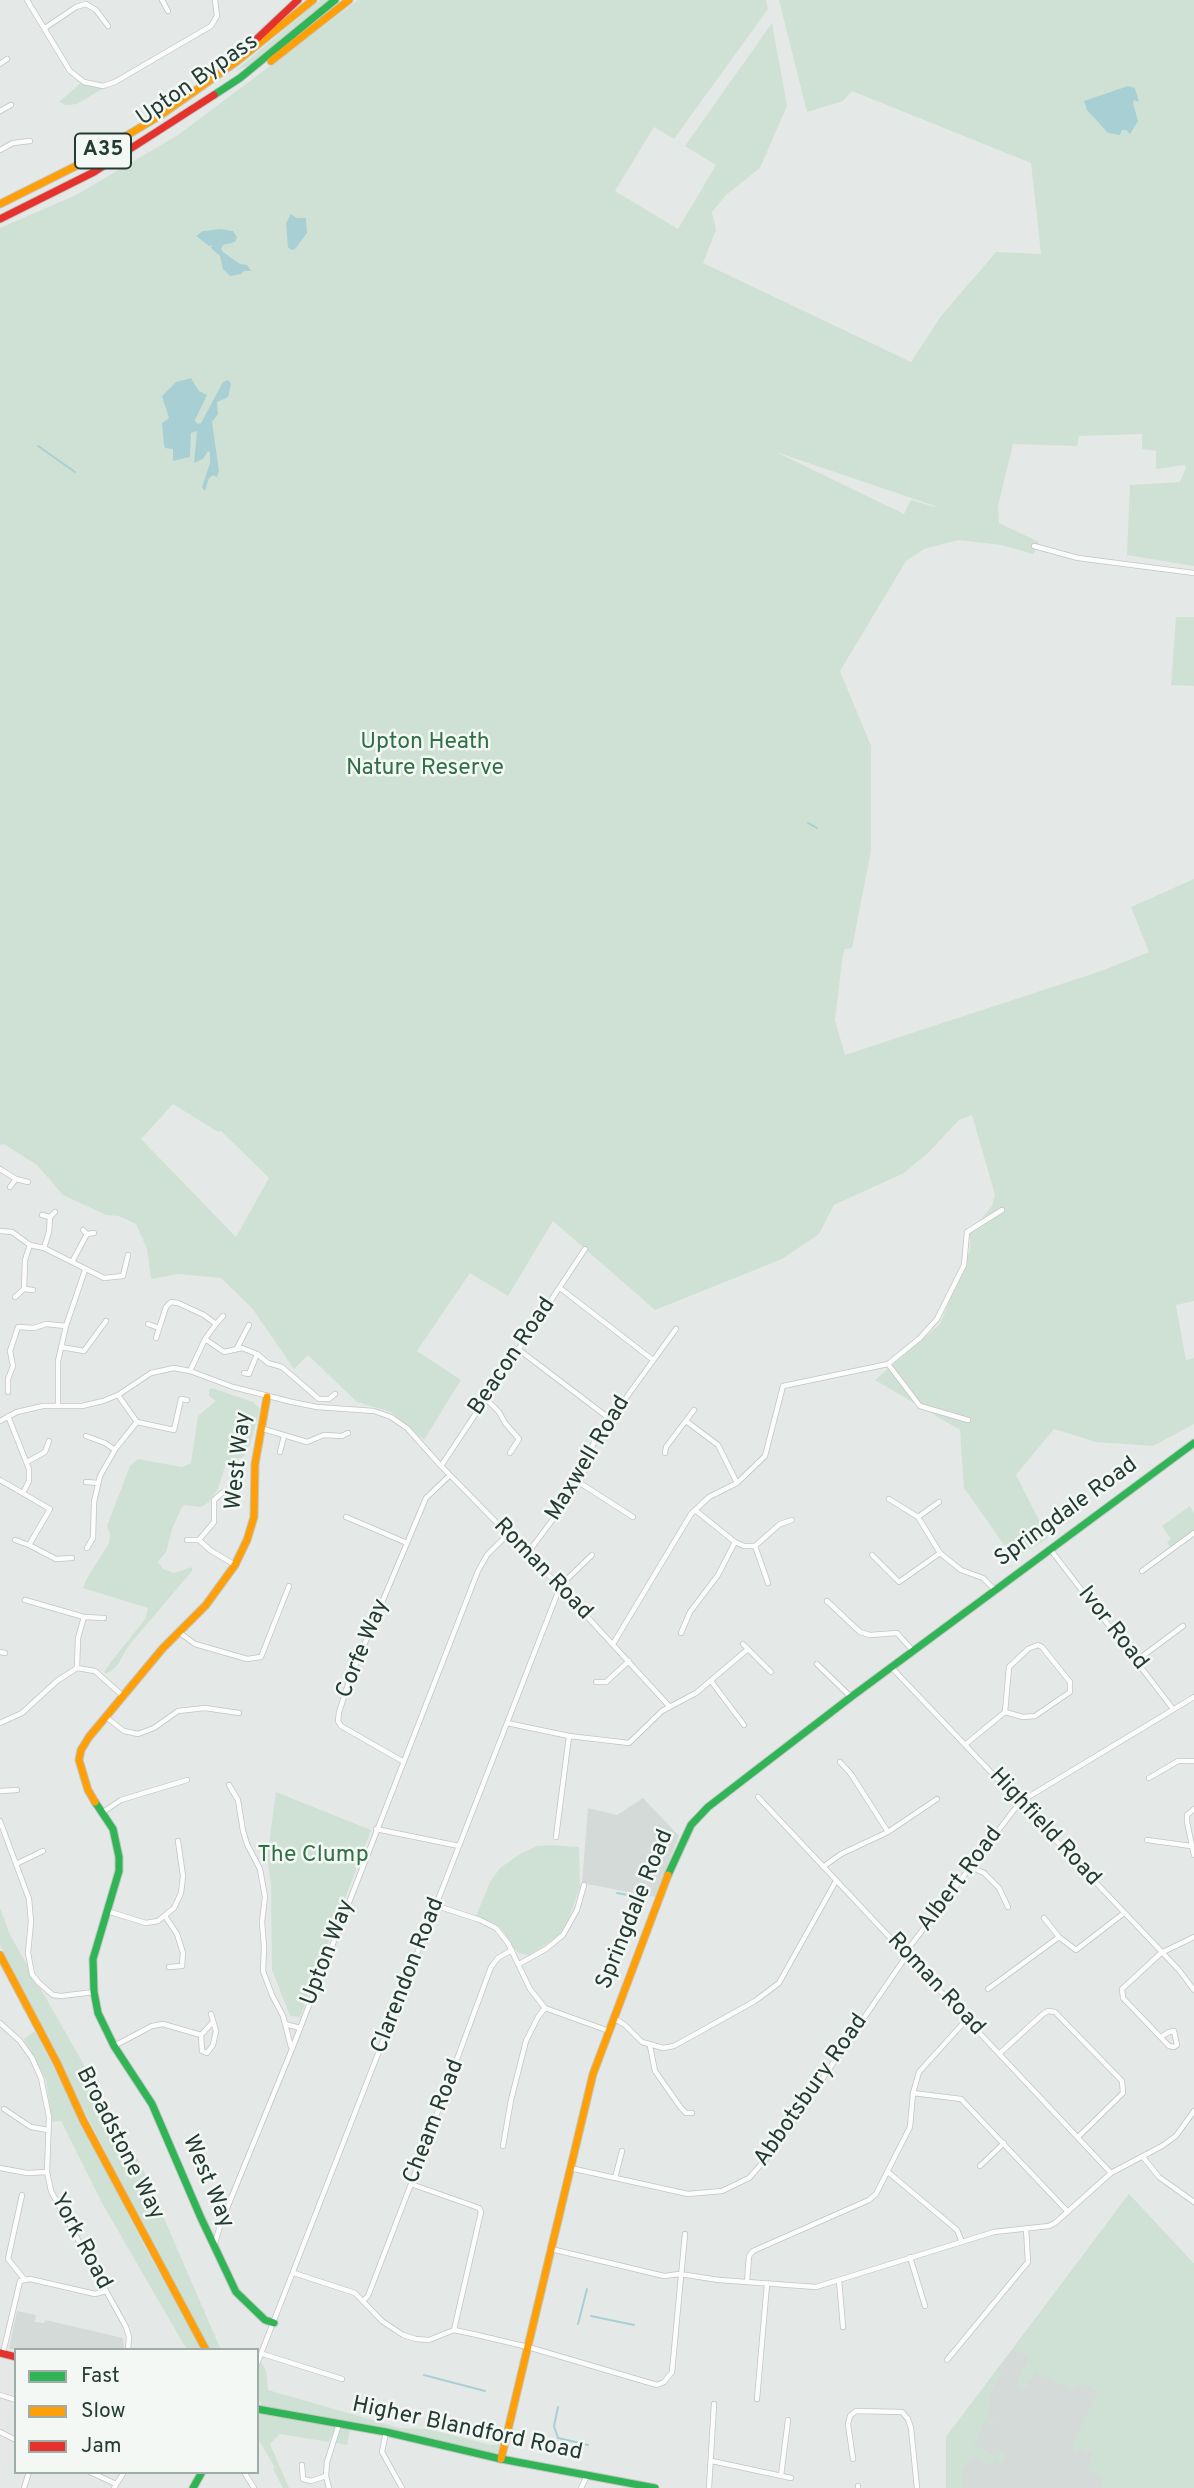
<!DOCTYPE html>
<style>
body{margin:0}
#map{position:relative;width:1194px;height:2488px;overflow:hidden;background:#e4e9e7;font-family:Overpass,sans-serif}
canvas{display:block}
.legend{position:absolute;left:14px;top:2348px;width:245px;height:126px;box-sizing:border-box;background:#f3f8f5;border:2px solid #a0aca8;margin:0;padding:9px 12px;list-style:none;font-size:21px;color:#243b34}
.legend li{display:flex;align-items:center;gap:14px;height:35px}
.legend b{width:35px;border:2px solid #a0aca8}
</style>
<div id="map">
<canvas width="1194" height="2488"></canvas>
<ul class="legend">
<li><b style="height:9px;background:#30b455"></b>Fast</li>
<li><b style="height:9px;background:#ff9f0a"></b>Slow</li>
<li><b style="height:9px;background:#e5322d"></b>Jam</li>
</ul>
</div>
<script>
const c = document.querySelector('canvas').getContext('2d');
c.lineJoin = 'round';
function fill(path, color) {
  c.fillStyle = color;
  c.fill(path, 'evenodd');
}
function shape(rows) {
  const path = new Path2D();
  for (const r of rows) {
    path.moveTo(r[0], r[1]);
    for (let i = 2; i < r.length; i += 2) path.lineTo(r[i], r[i + 1]);
  }
  return path;
}
function trace(path, color, width, dash) {
  c.strokeStyle = color;
  c.lineWidth = width;
  c.lineCap = dash ? 'butt' : 'round';
  c.setLineDash(dash || []);
  c.stroke(path);
}
function write(font, color, halo, rows, align = 'center') {
  c.font = font + ' Overpass,sans-serif';
  c.lineWidth = 5;
  c.setLineDash([]);
  c.textBaseline = 'middle';
  c.strokeStyle = halo;
  c.fillStyle = color;
  for (const [text, x, y, turn = 0] of rows) {
    c.save();
    c.translate(x, y);
    c.rotate((+turn || 0) * Math.PI / 180);
    c.textAlign = isNaN(turn) ? turn : align;
    if (halo) c.strokeText(text, 0, 0);
    c.fillText(text, 0, 0);
    c.restore();
  }
}
const built = shape([
 [643,1798,679,1836,655,1897,582,1883,588,1808,617,1815],
 [1129,2194,1194,2264,1138,2488,946,2488,946,2437],
 [17,2311,36,2315,35,2322,44,2323,45,2320,123,2338,124,2350,9,2349]
]);
const green = shape([
 [320,0,330,0,265,53,248,66,235,71],
 [358,0,766,0,768,9,674,139,654,127,615,191,678,229,716,165,685,146,772,23,787,106,760,168,726,195,712,212,716,230,703,263,911,362,941,316,996,252,1041,254,1031,163,852,91,843,101,807,112,779,0,1194,0,1194,566,1127,555,1130,485,1180,482,1186,468,1185,465,1156,469,1156,451,1142,449,1142,434,1079,436,1077,446,1013,444,998,506,999,523,1039,542,1033,554,1001,545,958,540,924,549,906,561,840,671,871,746,871,851,852,948,845,949,843,954,835,1020,845,1055,1101,971,1149,952,1131,907,1194,879,1194,1301,1176,1305,1186,1360,1194,1358,1194,1424,1153,1446,1096,1442,1054,1429,1016,1475,1048,1538,1014,1559,964,1488,960,1430,875,1380,940,1324,970,1250,970,1233,992,1206,995,1195,972,1115,959,1120,928,1153,904,1173,834,1205,819,1234,782,1259,655,1310,553,1221,508,1296,470,1273,417,1351,461,1380,424,1440,391,1412,357,1402,308,1355,294,1369,252,1308,221,1278,178,1274,151,1279,147,1249,136,1224,119,1216,106,1215,63,1195,37,1165,4,1144,0,1145,0,228,76,195,178,135],
 [776,452,935,506,935,507,911,500,904,514],
 [173,1104,218,1132,221,1131,269,1178,236,1237,141,1139],
 [83,81,103,86,112,83,77,104,66,105,59,102],
 [1176,617,1194,617,1194,686,1171,685],
 [212,1388,253,1402,260,1409,250,1444,243,1457,226,1463,218,1489,209,1502,201,1507,183,1505,172,1529,166,1552,158,1562,163,1569,174,1573,192,1567,192,1571,130,1644,116,1667,106,1674,104,1672,111,1662,145,1619,148,1608,83,1588,87,1578,109,1543,110,1534,107,1526,130,1466,138,1459,182,1467,191,1463,198,1416,216,1401,209,1396,209,1390],
 [1190,1506,1194,1513,1194,1531,1171,1548,1167,1542,1171,1539,1162,1526],
 [276,1792,371,1830,300,2017,290,2016,272,1970,271,1885,267,1857],
 [549,1845,579,1847,580,1887,568,1921,558,1936,529,1956,517,1952,500,1927,476,1916,490,1882,500,1868,520,1854,537,1846],
 [0,1908,10,1935,141,2165,221,2350,210,2350,180,2296,20,1987,0,1945],
 [35,2031,145,2247,203,2350,187,2350,102,2203,61,2121,52,2122,46,2080,24,2039],
 [1129,2194,1194,2264,1194,2488,1101,2488,1105,2478,1087,2469,1093,2454,1080,2448,1077,2452,1071,2448,1098,2391,1083,2384,1072,2389,1035,2373,1025,2389,1016,2385,1029,2357,1013,2349],
 [257,2356,266,2370,268,2390,400,2428,428,2429,491,2445,500,2444,499,2452,491,2454,351,2423,347,2445,336,2443,337,2438,332,2435,329,2442,280,2434,270,2444,289,2488,283,2488,273,2469,275,2468,257,2437,257,2419,261,2403,257,2398],
 [997,2370,1002,2372,988,2399,990,2401,989,2404,992,2405,986,2418,995,2423,994,2425,985,2421,974,2445,997,2457,1001,2451,1005,2453,1005,2457,1002,2464,996,2461,993,2466,974,2457,967,2462,961,2473,963,2488,946,2488,946,2437]
]);
const water = shape([
 [1128,86,1135,88,1139,102,1134,100,1133,103,1138,121,1130,134,1126,130,1122,130,1120,135,1108,133,1087,110,1084,101],
 [291,214,296,218,306,218,307,233,295,249,291,250,288,247,286,223],
 [220,229,233,231,237,237,235,242,223,245,221,249,223,252,240,264,247,265,251,271,244,271,241,274,230,276,223,269,220,256,211,248,212,245,209,246,196,236,203,231],
 [191,378,199,391,207,395,195,420,197,424,201,423,223,382,228,380,231,384,228,397,217,402,218,414,212,422,219,471,217,477,213,475,209,478,205,491,202,487,210,463,210,452,208,451,203,459,194,463,197,431,191,433,190,457,173,461,173,449,165,448,164,445,162,423,169,418,162,396,176,382]
]);
const stream = shape([
 [38,446,75,472],
 [808,823,817,828],
 [617,1893,645,1898],
 [591,2316,634,2325],
 [578,2324,587,2289],
 [424,2375,485,2391],
 [558,2407,554,2426,558,2438,588,2445]
]);
const street = shape([
 [27,0,70,71,84,82,103,86,115,82,211,26,217,16,215,0],
 [162,0,168,11],
 [45,28,76,7,86,4,96,10,108,26],
 [0,64,7,59],
 [0,111,11,105],
 [0,150,13,143,30,141],
 [1034,546,1078,558,1194,573],
 [0,1169,16,1179],
 [10,1187,16,1179,28,1182],
 [42,1215,50,1217,55,1212],
 [83,1230,87,1234,94,1233],
 [0,1231,12,1232,30,1245,44,1248,104,1278,123,1276,128,1255],
 [44,1248,49,1232,50,1217],
 [72,1262,87,1234],
 [560,1288,653,1360],
 [24,1289,25,1260,30,1245],
 [15,1297,24,1289,33,1290],
 [148,1324,159,1328],
 [216,1324,223,1316],
 [156,1338,166,1307,171,1302,178,1303,204,1315,216,1324,205,1339,190,1371],
 [205,1339,224,1352,242,1348,257,1354,268,1363,282,1367,319,1399,329,1399,335,1394],
 [61,1347,84,1351,106,1321],
 [237,1348,249,1325],
 [518,1349,610,1419],
 [888,1364,920,1338,937,1319,964,1265,967,1232,1002,1210],
 [244,1373,249,1374,257,1354],
 [8,1392,8,1379,13,1366,10,1351,18,1327,34,1328,46,1324,66,1326],
 [118,1395,137,1422,174,1430,181,1399,187,1400],
 [485,1398,499,1412,505,1423,519,1439,510,1453],
 [58,1405,58,1361,66,1326,85,1270],
 [8,1416,29,1469,29,1481,23,1493],
 [0,1421,17,1412,43,1406,82,1406,103,1401,118,1395,151,1373,174,1368,190,1371,233,1387,292,1402,317,1407,374,1411,391,1417,407,1428,441,1466,560,1587,669,1706],
 [686,1421,718,1445,737,1483],
 [260,1428,307,1442,324,1435,342,1436,348,1433],
 [86,1436,105,1443,115,1450],
 [280,1452,284,1436],
 [665,1453,666,1447,694,1410],
 [27,1462,45,1452,49,1441],
 [441,1466,585,1249],
 [0,1480,50,1509,29,1545,56,1559,72,1558],
 [86,1482,98,1483],
 [580,1483,633,1517],
 [889,1499,918,1517],
 [939,1502,918,1517,940,1553,961,1570,983,1578,995,1590],
 [695,1510,735,1542,744,1546,755,1546,780,1524,792,1520],
 [346,1517,407,1543],
 [15,1540,29,1545],
 [187,1540,199,1540,210,1550,235,1565],
 [199,1540,214,1522,214,1500,222,1493],
 [755,1546,768,1583],
 [87,1548,93,1538,94,1502,100,1476,116,1448,137,1422],
 [1050,1549,1173,1709],
 [527,1554,580,1483,594,1442,676,1329],
 [872,1555,899,1582,940,1553],
 [1142,1571,1194,1533],
 [559,1587,592,1555],
 [25,1600,84,1617,104,1618],
 [827,1601,860,1632,870,1635,897,1633,913,1651],
 [180,1633,195,1644,247,1659,261,1657,289,1586],
 [681,1633,690,1612,718,1575,735,1542],
 [613,1644,691,1514,709,1497,737,1483,765,1456,783,1386,888,1364,920,1406,968,1420],
 [743,1644,771,1672],
 [0,1652,5,1653],
 [1136,1661,1183,1626],
 [817,1664,851,1697],
 [77,1668,78,1638,84,1617],
 [892,1668,1179,1970,1194,1990],
 [711,1681,744,1725],
 [596,1682,606,1682,629,1661],
 [106,1717,124,1731,138,1734,154,1728,178,1711,205,1708,239,1713],
 [0,1723,22,1713,57,1681,77,1668,95,1671,123,1696],
 [507,1723,569,1736,629,1743,662,1711,696,1693,748,1649],
 [966,1744,1005,1712,1023,1717,1035,1716,1070,1692,1070,1682,1042,1647,1038,1645,1028,1649,1009,1667,1005,1712],
 [404,1762,341,1726,338,1721,339,1712,351,1676,426,1498,450,1475],
 [840,1762,851,1774,888,1832],
 [1149,1778,1178,1761,1194,1761],
 [229,1785,238,1800,243,1831,247,1844,260,1869,265,1897,262,1922,264,1947,263,1971,272,1995,283,2016,291,2047],
 [0,1791,17,1790],
 [758,1797,1111,2173],
 [1194,1809,1187,1815,1187,1822,1194,1855],
 [103,1812,121,1800,187,1780],
 [0,1821,29,1899,31,1922,28,1953,32,1974,39,1983,53,1995,61,1996,94,1992],
 [376,1829,459,1846],
 [556,1837,569,1736],
 [1147,1840,1191,1846],
 [16,1864,43,1851],
 [823,1867,841,1854,888,1832,937,1799],
 [971,1867,984,1873,999,1888,1008,1907],
 [437,1906,480,1920,496,1928,508,1943,530,1989,545,2008,609,2031],
 [107,1911,146,1923,158,1921,174,1908,181,1893,183,1876,178,1841],
 [165,1916,177,1934,183,1953,182,1966,169,1967],
 [1044,1918,1059,1937],
 [905,1953,1020,1802,1194,1697],
 [519,1964,546,1949,563,1935,577,1910,584,1885],
 [988,1989,1059,1937,1076,1950,1124,1913],
 [614,2018,625,2025,642,2042,663,2048,674,2046,755,2001,779,1983,836,1881],
 [0,2023,20,2041,32,2058,41,2078,49,2117,47,2172,51,2191,126,2327,129,2337,128,2350],
 [285,2024,300,2028],
 [201,2035,212,2023],
 [1161,2037,1169,2032,1174,2031,1177,2045,1174,2047,1169,2046,1123,1998,1122,1989,1161,1953,1194,1937],
 [114,2046,152,2026,163,2024,201,2035,202,2051,207,2053,213,2045,216,2031,211,2014],
 [650,2046,655,2071,681,2108,686,2113,692,2113],
 [1000,2053,1043,2014,1048,2011,1055,2012,1122,2081,1123,2093,1078,2137],
 [913,2093,961,2099,1068,2212],
 [4,2109,31,2127,48,2130],
 [503,2146,511,2100,526,2041,538,2017,545,2008],
 [1143,2157,1159,2177,1194,2202],
 [980,2166,1004,2143],
 [0,2168,27,2173,47,2172],
 [570,2168,688,2194,722,2191,749,2178,773,2151,907,1955],
 [888,2172,957,2230,962,2242],
 [615,2178,622,2151],
 [411,2184,479,2208,481,2212,454,2330],
 [22,2195,8,2259,24,2279],
 [214,2246,221,2223,292,2049,478,1571,487,1555,508,1534],
 [551,2249,664,2276,680,2274,719,2280,816,2287,994,2232,1049,2226,1055,2223,1111,2173,1162,2146,1176,2136,1194,2111],
 [910,2257,925,2306],
 [294,2273,355,2293,382,2321,403,2335,416,2339,429,2340,454,2330,473,2334,528,2347,657,2385,664,2382,672,2372,685,2234],
 [839,2280,843,2327],
 [747,2282,749,2256,753,2251,869,2200,876,2194,910,2127,913,2093,919,2072,967,2019],
 [364,2300,368,2296,411,2184,491,1967,498,1958,512,1950],
 [3,2353,20,2281,30,2279,95,2294,106,2291],
 [263,2354,342,2379],
 [947,2360,1028,2262,1026,2228],
 [257,2364,560,1587],
 [0,2395,16,2400],
 [757,2399,767,2284],
 [0,2432,16,2440],
 [386,2432,382,2452,402,2488],
 [853,2459,848,2424,850,2416,856,2411,902,2412,908,2419,911,2428,917,2488],
 [712,2461,791,2478],
 [302,2465,303,2479,311,2481,326,2476],
 [90,2472,116,2484],
 [244,2472,254,2488],
 [781,2476,788,2420],
 [24,2488,29,2472],
 [114,2488,124,2472],
 [329,2488,326,2476,327,2462,339,2424],
 [581,2488,587,2476],
 [709,2488,714,2404],
 [858,2488,858,2486]
]);
const fast = shape([
 [214,95,240,78,335,0],
 [95,1802,113,1829,119,1857,119,1871,93,1959,94,1992,98,2013,114,2046,152,2104,201,2218,236,2292,265,2320,274,2323],
 [668,1875,691,1825,708,1807,851,1697,1194,1443],
 [257,2409,386,2432,501,2459,655,2488],
 [193,2488,202,2472]
]);
const slow = shape([
 [271,61,349,0],
 [0,204,76,166,161,115,236,62,313,0],
 [95,1802,88,1790,79,1760,81,1750,89,1737,163,1648,206,1605,235,1565,247,1540,254,1517,255,1464,267,1397],
 [0,1955,57,2063,83,2120,206,2350],
 [501,2459,593,2074,668,1875]
]);
const jam = shape([
 [245,50,298,0],
 [0,219,94,172,214,95],
 [0,2353,16,2357]
]);
const shields = [
 [103,151,56]
];
const shieldNames = [
 ["A35",103,151]
];
const streetNames = [
 ["Upton Bypass",198,81,-35],
 ["Beacon Road",513,1357,-56],
 ["Maxwell Road",589,1459,-59],
 ["West Way",240,1461,-84],
 ["Springdale Road",1067,1513,-36],
 ["Roman Road",542,1570,46],
 ["Ivor Road",1112,1629,52],
 ["Corfe Way",364,1649,-68],
 ["Highfield Road",1044,1828,47],
 ["Albert Road",961,1880,-53],
 ["Springdale Road",636,1910,-68],
 ["Upton Way",329,1953,-69],
 ["Clarendon Road",409,1976,-69],
 ["Roman Road",935,1985,47],
 ["Abbotsbury Road",812,2091,-55],
 ["Cheam Road",435,2122,-69],
 ["Broadstone Way",119,2144,63],
 ["West Way",207,2182,67],
 ["York Road",80,2242,62],
 ["Higher Blandford Road",467,2430,12]
];
const parkNames = [
 ["Upton Heath",425,743],
 ["Nature Reserve",425,769],
 ["The Clump",313,1856]
];
fill(built, '#d3dad7');
fill(green, '#cfe1d4');
fill(water, '#a8d0d4');
trace(stream, '#a8d0d4', 2);
trace(street, '#c1c6c4', 6);
trace(fast, '#c0c7c4', 9);
trace(slow, '#c0c7c4', 9);
trace(jam, '#c0c7c4', 9);
trace(street, '#fbfcfb', 4.5);
trace(fast, '#30b455', 7);
trace(slow, '#ff9f0a', 7);
trace(jam, '#e5322d', 7);
for (const [x, y, w] of shields) {
  const box = new Path2D();
  box.roundRect(x - w / 2, y - 17.5, w, 35, 5);
  c.fillStyle = '#f3f8f5';
  c.fill(box);
  trace(box, '#243b34', 2);
}
write('bold 21px', '#243b34', null, shieldNames);
write('23px', '#243b34', '#f3f8f5', streetNames);
write('23px', '#316f46', '#f3f8f5', parkNames);
</script>
